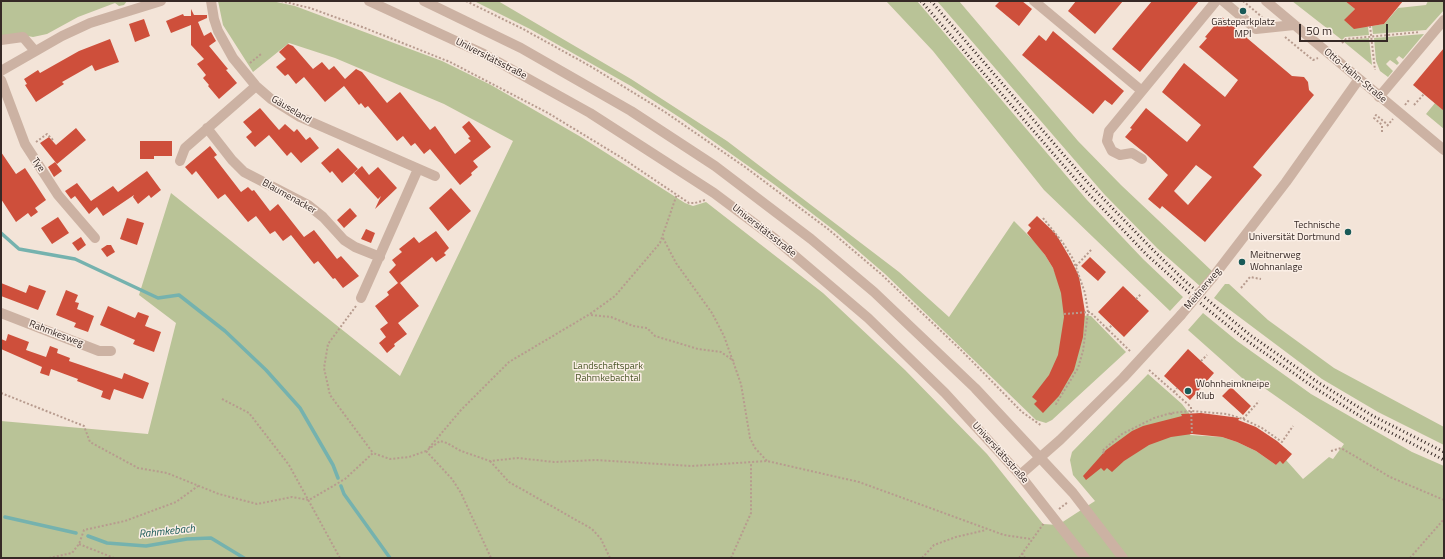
<!DOCTYPE html>
<meta charset="utf-8">
<style>
body{margin:0}
#map{position:relative;width:1445px;height:559px;overflow:hidden;background:#f3e4d8;font-family:"Titillium Web",sans-serif}
canvas{display:block}
.frame{position:absolute;inset:0;border:2px solid #362926;pointer-events:none}
.scale{position:absolute;left:1299px;top:24px;width:89px;height:18px;box-sizing:border-box;border:2px solid #362926;border-top:0;padding-left:5px;font-size:12px;line-height:14px;white-space:nowrap;color:#362926;-webkit-text-stroke:3px #faeee5;paint-order:stroke}
</style>
<div id="map">
<canvas width="1445" height="559"></canvas>
<div class="frame"></div>
<div class="scale">50 m</div>
</div>
<script>
const c = document.querySelector('canvas').getContext('2d');
c.lineJoin = 'round';
function fill(path, color) {
  c.fillStyle = color;
  c.fill(path, 'evenodd');
}
function shape(rows) {
  const path = new Path2D();
  for (const r of rows) {
    path.moveTo(r[0], r[1]);
    for (let i = 2; i < r.length; i += 2) path.lineTo(r[i], r[i + 1]);
  }
  return path;
}
function trace(path, color, width, dash) {
  c.strokeStyle = color;
  c.lineWidth = width;
  c.lineCap = dash ? 'butt' : 'round';
  c.setLineDash(dash || []);
  c.stroke(path);
}
function write(font, color, halo, rows, align = 'center') {
  c.font = font + ' "Titillium Web",sans-serif';
  c.lineWidth = 3;
  c.setLineDash([]);
  c.textBaseline = 'middle';
  c.strokeStyle = halo;
  c.fillStyle = color;
  for (const [text, x, y, turn = 0] of rows) {
    c.save();
    c.translate(x, y);
    c.rotate((+turn || 0) * Math.PI / 180);
    c.textAlign = isNaN(turn) ? turn : align;
    if (halo) c.strokeText(text, 0, 0);
    c.fillText(text, 0, 0);
    c.restore();
  }
}
const green = shape([
 [1,1,127,1,124,5,119,6,115,3,78,17,47,34,33,37,22,35,1,37],
 [218,1,272,1,295,6,442,61,491,85,581,137,685,203,693,206,706,202,823,293,905,370,987,454,1043,524,1058,525,1095,501,1073,475,1070,460,1072,452,1148,374,1182,404,1189,413,1190,435,1222,437,1237,442,1256,451,1276,465,1280,461,1283,463,1286,460,1303,479,1329,457,1333,459,1344,444,1260,385,1251,386,1188,330,1203,313,1237,341,1311,394,1412,452,1444,466,1444,558,1,558,1,421,148,434,176,323,139,295,171,193,400,376,513,141,444,104,335,58,289,43,253,72,223,25],
 [474,1,498,1,631,79,727,141,899,272,949,317,1014,221,1035,242,1045,255,1053,268,1072,315,1091,316,1126,352,1052,420,1046,423,1036,420,885,274,835,231,775,185,682,119,631,86,530,29],
 [886,1,917,1,1087,200,1143,259,1183,297,1170,311,1044,190,933,51],
 [937,1,959,1,1078,141,1121,185,1213,272,1201,287,1157,248,1104,194],
 [1292,1,1345,1,1355,9,1345,20,1368,27,1369,35,1345,37,1342,40],
 [1428,1,1444,1,1444,10,1426,30,1373,34,1372,26,1384,24,1398,8,1426,5],
 [1424,34,1403,59,1399,56,1396,59,1399,63,1397,65,1390,60,1386,64,1393,71,1388,77,1380,71,1376,61,1374,38],
 [1369,38,1372,65,1344,42,1346,40],
 [1435,103,1444,111,1444,129,1426,114],
 [1225,284,1229,284,1268,320,1334,368,1444,427,1444,445,1378,412,1322,379,1214,298]
]);
const stream = shape([
 [1,233,19,249,75,259,158,298,179,295,225,331,266,370,300,408,333,465,338,478],
 [341,486,344,494,390,558],
 [5,517,76,533],
 [88,536,107,543,146,546,187,539,211,538,244,558]
]);
const building = shape([
 [1000,1,1022,1,1032,9,1019,26,995,6],
 [1076,1,1123,1,1095,34,1068,11],
 [1152,1,1199,1,1140,72,1112,49],
 [1345,1,1403,1,1384,24,1354,29,1344,20,1355,9],
 [191,9,194,15,207,15,207,18,198,22,204,36,211,32,216,41,209,46,228,69,226,70,237,83,219,99,208,86,209,85,203,78,206,75,197,64,204,59,191,45,191,25,171,33,166,21,183,14,184,16,191,16],
 [1222,17,1292,76,1304,77,1308,82,1309,90,1314,95,1253,167,1262,175,1205,242,1162,206,1160,209,1148,199,1168,175,1146,154,1125,137,1132,129,1130,128,1146,108,1187,142,1201,125,1162,92,1184,63,1225,97,1238,80,1199,47,1207,38,1205,37],
 [1196,165,1212,177,1188,205,1174,191],
 [144,19,150,36,135,42,129,24],
 [1053,31,1124,91,1112,105,1105,100,1093,114,1022,55,1039,35,1046,41],
 [110,39,119,62,95,71,92,65,62,82,64,84,36,102,25,85,27,84,24,79,38,70,40,73,79,51],
 [288,44,293,46,313,69,322,62,329,70,334,66,345,79,356,69,362,72,387,103,400,92,430,130,435,126,455,154,471,141,468,138,470,137,462,127,469,121,491,147,473,161,478,167,471,173,472,175,460,185,430,149,424,154,415,143,411,146,403,136,397,141,368,106,365,108,361,103,359,105,344,86,325,102,304,77,296,84,288,74,285,76,276,67,286,59,279,52],
 [1444,48,1444,111,1413,85],
 [260,108,279,130,285,124,294,132,297,129,306,140,310,137,319,148,301,163,291,152,287,156,269,135,255,147,246,137,252,132,243,122],
 [76,128,86,140,57,164,40,143,49,137,56,145],
 [140,141,172,141,172,156,154,156,154,159,140,159],
 [210,146,217,155,214,157,241,192,248,187,252,191,254,190,270,211,278,204,304,237,314,230,337,259,341,256,359,276,343,288,335,278,333,279,318,261,314,264,291,235,283,241,275,231,270,234,256,216,248,222,225,194,218,199,196,171,192,175,185,167],
 [338,148,358,169,342,183,332,171,330,173,321,163],
 [1,152,16,174,25,168,46,200,35,208,38,212,31,217,28,213,16,222,1,199],
 [55,162,62,171,54,177,48,167],
 [362,166,369,175,378,167,397,188,375,209,381,196,378,199,354,173],
 [147,171,161,190,151,198,149,195,138,204,133,197,134,195,103,216,97,207,89,214,75,196,71,199,65,191,77,183,91,201,113,186,118,192],
 [451,188,471,211,448,231,429,208],
 [350,208,357,216,344,228,337,220],
 [1037,216,1056,234,1070,258,1079,276,1085,312,1083,337,1074,370,1059,396,1043,413,1034,404,1037,401,1032,397,1049,375,1058,355,1064,317,1061,293,1053,268,1045,255,1027,233,1031,228,1028,225],
 [58,217,69,233,52,244,41,228],
 [127,218,144,223,137,245,120,239],
 [366,229,375,233,371,243,361,239],
 [436,231,449,248,444,253,446,255,436,262,432,257,400,283,419,306,398,323,407,334,394,344,395,346,387,353,379,343,386,337,380,329,388,323,375,306,389,295,387,292,398,283,389,272,396,265,392,260,402,252,399,249,414,237,419,243],
 [81,237,86,245,78,251,72,243],
 [107,245,111,245,115,252,107,257,101,249],
 [1090,257,1106,272,1098,281,1081,266],
 [1,283,26,293,29,285,46,291,38,310,1,296],
 [1123,286,1149,311,1124,337,1098,312],
 [66,290,78,295,75,302,79,303,77,309,94,316,88,332,74,327,76,323,56,315],
 [108,306,135,318,138,312,149,316,145,326,161,332,154,352,133,344,135,340,100,325],
 [8,334,29,342,26,350,46,357,50,346,58,349,57,353,70,358,69,361,122,379,124,373,149,383,143,399,114,389,110,400,101,397,103,391,77,381,78,379,51,369,49,376,40,373,42,367,1,349,1,339,6,341],
 [1188,349,1214,373,1190,400,1164,376],
 [1231,387,1251,406,1243,415,1222,396],
 [1201,413,1240,418,1238,420,1256,427,1277,441,1292,454,1283,464,1280,461,1276,465,1256,451,1237,442,1222,437,1192,434,1171,437,1149,445,1124,461,1112,472,1107,468,1104,471,1101,468,1086,480,1083,476,1106,450,1132,431,1143,426,1182,416,1181,414]
]);
const path = shape([
 [281,1,310,8,365,28,450,62,548,113,622,158,689,203,695,203,705,200],
 [466,1,523,29,590,66,665,112,745,167,828,229,881,274,962,351,1022,412,1042,426],
 [1243,1,1262,17],
 [1370,26,1375,70],
 [1285,37,1313,60,1318,58],
 [1342,43,1346,39,1420,32],
 [250,63,261,54],
 [1405,105,1409,100],
 [1414,105,1424,94],
 [1387,126,1393,119],
 [1382,132,1382,125,1374,118,1376,115,1388,125],
 [36,142,47,134,53,140],
 [1043,218,1063,243,1073,259,1085,293,1088,312,1083,351,1078,368,1056,404,1054,402],
 [663,238,676,263,712,313,724,336,741,384,750,438,755,448,767,461],
 [1076,266,1092,249],
 [1241,288,1250,277,1261,279],
 [1136,299,1141,294],
 [356,306,328,344,324,368,330,395,373,453],
 [1064,314,1090,312,1131,352],
 [591,315,611,317,633,326,647,328,655,336,698,349,721,352,734,361],
 [1107,330,1112,325],
 [1201,361,1207,355],
 [1149,370,1191,407,1192,435],
 [1174,392,1177,388],
 [1,393,84,426,90,442,138,468,167,473,219,494,257,504,292,497,309,500,345,479,373,453,390,459,409,457,426,451,440,441,447,443,461,451,490,461,518,458,554,462,596,460,692,466,767,461,859,482,1004,535,1031,539],
 [222,399,249,413,289,465,340,558],
 [1171,413,1172,417],
 [1243,419,1259,401],
 [429,448,461,410,509,362,590,314,615,296,660,243,677,194],
 [426,451,452,479,461,493,491,558],
 [1331,451,1341,448,1390,477,1444,500],
 [1104,453,1102,451,1122,434,1154,418,1171,413,1191,411,1227,414,1243,419,1262,428,1282,442,1293,426],
 [490,461,509,482,592,529,601,539,610,558],
 [1059,509,1068,502],
 [79,544,114,558],
 [1022,553,1025,558],
 [49,558,72,553,79,544,84,530,125,521,176,502,198,486],
 [731,558,751,513,751,463],
 [922,558,934,545,956,537,986,530],
 [1019,558,1044,523],
 [1410,558,1444,519]
]);
const minor = shape([
 [211,1,214,19,218,31,233,58,256,86,271,99,300,117,435,176],
 [369,1,484,54,590,113,714,193,774,238,868,318,945,393,1020,475,1085,558],
 [424,1,521,48,631,111,715,166,811,239,874,292,975,388,1073,493,1123,558],
 [1034,1,1142,91],
 [1223,1,1256,29,1294,25],
 [1266,1,1444,150],
 [1,40,23,37,35,51],
 [1,71,62,36,90,23,161,1],
 [1,80,25,144,58,195,95,238],
 [1379,97,1444,20],
 [207,128,232,160,244,172,308,205,323,217,344,240,355,247,380,257],
 [1142,159,1132,153,1120,155,1112,151,1107,141,1109,131,1216,1],
 [180,161,185,148,256,86],
 [1213,277,1286,182,1359,79],
 [361,298,418,169],
 [1,313,99,351,111,351],
 [1020,475,1060,440,1123,378,1181,315]
]);
const rail = shape([
 [921,1,1083,188,1147,255,1206,308,1246,340,1315,388,1368,421,1444,460],
 [931,1,1088,183,1153,250,1186,282,1250,335,1319,383,1373,416,1444,452]
]);
const minorBridge = shape([
 [1181,315,1213,277]
]);
const markers = [
 [1243,11,4,"#195a58"],
 [1348,232,4,"#195a58"],
 [1242,262,4,"#195a58"],
 [1188,391,4,"#195a58"]
];
const poiNames = [
 ["Gästeparkplatz",1243,23,"center"],
 ["MPI",1243,35,"center"],
 ["Technische",1340,226,"right"],
 ["Universität Dortmund",1340,238,"right"],
 ["Meitnerweg",1250,256],
 ["Wohnanlage",1250,268],
 ["Wohnheimkneipe",1196,385],
 ["Klub",1196,397]
];
const streetNames = [
 ["Universitätsstraße",491,59,27],
 ["Otto-Hahn-Straße",1355,76,40],
 ["Gäuseland",291,110,31],
 ["Tye",38,165,55],
 ["Blaumenacker",289,197,29],
 ["Universitätsstraße",764,231,38],
 ["Meitnerweg",1203,289,-50],
 ["Rahmkesweg",56,334,21],
 ["Universitätsstraße",1000,453,48]
];
const parkNames = [
 ["Landschaftspark",608,367],
 ["Rahmkebachtal",608,379]
];
const waterNames = [
 ["Rahmkebach",167,532,-6]
];
fill(green, '#b9c397');
trace(stream, '#75b2ae', 3.5);
fill(building, '#ce4f3b');
trace(path, '#b79b8e', 2, [2, 2]);
trace(minor, '#ccb2a3', 10);
trace(rail, '#362926', 3, [1, 3]);
trace(minorBridge, '#ccb2a3', 10);
for (const [x, y, r, color] of markers) {
  const dot = new Path2D();
  dot.arc(x, y, r, 0, 2 * Math.PI);
  c.fillStyle = color;
  c.fill(dot);
  trace(dot, '#faeee5', 1.5);
}
write('10px', '#362926', '#faeee5', poiNames, 'left');
write('10px', '#362926', '#faeee5', streetNames);
write('10px', '#4a5628', '#faeee5', parkNames);
write('italic 11px', '#195a58', '#faeee5', waterNames);
</script>
